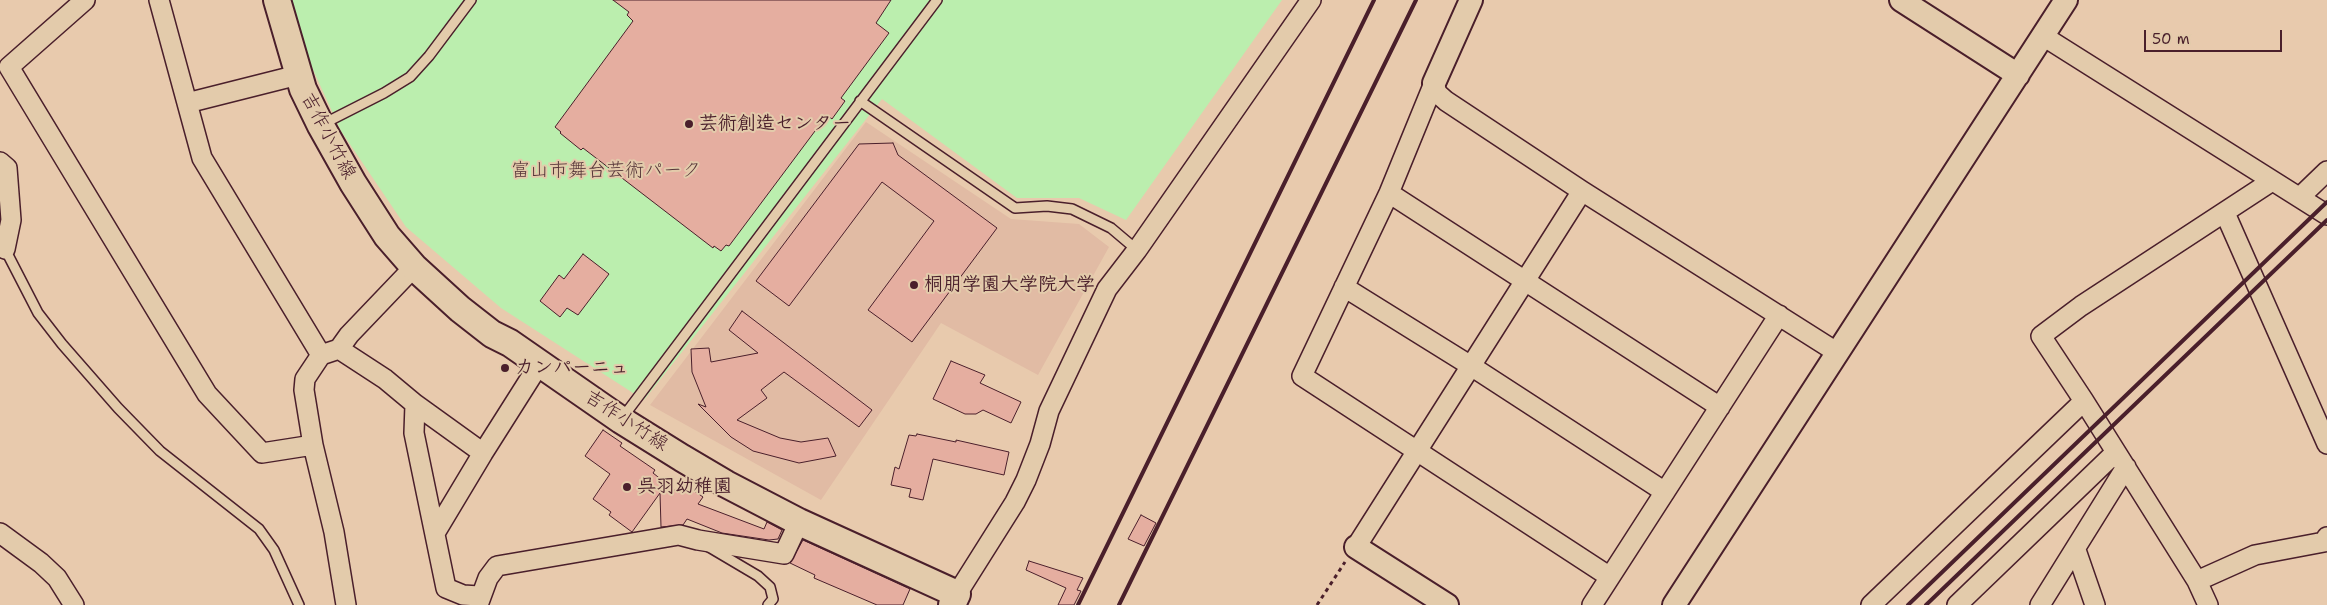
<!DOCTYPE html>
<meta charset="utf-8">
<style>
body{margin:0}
#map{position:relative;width:2327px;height:605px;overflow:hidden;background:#e8caad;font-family:"Shantell Sans",sans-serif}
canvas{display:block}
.scale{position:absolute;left:2144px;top:30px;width:138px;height:22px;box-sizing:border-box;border:2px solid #4a1f2b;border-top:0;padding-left:6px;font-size:15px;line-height:18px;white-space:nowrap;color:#4a1f2b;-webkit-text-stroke:4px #e3cbab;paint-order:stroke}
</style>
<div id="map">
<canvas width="2327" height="605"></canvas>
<div class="scale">50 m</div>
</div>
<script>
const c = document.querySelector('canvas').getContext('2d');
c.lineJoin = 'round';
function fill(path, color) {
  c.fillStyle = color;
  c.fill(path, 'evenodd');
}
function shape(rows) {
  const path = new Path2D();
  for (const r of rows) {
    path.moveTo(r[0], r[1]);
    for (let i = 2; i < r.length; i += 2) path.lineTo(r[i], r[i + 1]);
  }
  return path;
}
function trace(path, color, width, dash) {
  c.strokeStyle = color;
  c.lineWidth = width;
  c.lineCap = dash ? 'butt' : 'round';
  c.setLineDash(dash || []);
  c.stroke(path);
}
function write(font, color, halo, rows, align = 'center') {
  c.font = font + ' "Shantell Sans","Klee One",sans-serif';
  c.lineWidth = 4;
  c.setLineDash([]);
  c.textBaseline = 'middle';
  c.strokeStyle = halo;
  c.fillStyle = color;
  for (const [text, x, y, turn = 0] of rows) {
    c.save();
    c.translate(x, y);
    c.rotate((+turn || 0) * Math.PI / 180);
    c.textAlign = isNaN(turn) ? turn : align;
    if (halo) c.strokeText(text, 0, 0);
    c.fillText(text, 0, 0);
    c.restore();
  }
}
const built = shape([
 [866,122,1011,219,1079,224,1109,247,1038,375,941,323,821,500,650,405]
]);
const green = shape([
 [291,0,1282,0,1126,220,1079,198,1017,198,882,99,644,400,501,308,406,227,341,131,304,50]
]);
const building = shape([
 [613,0,891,0,876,23,889,33,841,98,845,101,832,119,827,115,729,246,726,245,721,251,714,246,713,248,583,148,581,150,560,133,561,132,555,127,633,21,627,15,629,12,613,0],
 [893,143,898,155,997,228,912,342,868,310,934,221,882,182,789,306,756,281,859,144,893,143],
 [583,254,609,274,578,315,567,308,560,317,540,301,559,275,564,279,583,254],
 [742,311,872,410,859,427,784,372,761,390,767,398,737,420,780,438,801,442,828,438,836,456,799,463,753,451,731,437,698,404,706,407,692,372,691,349,709,348,711,362,758,353,729,330,742,311],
 [951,361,985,375,980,383,1021,402,1011,423,983,410,976,414,965,414,933,399,951,361],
 [603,430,622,443,620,446,655,470,653,473,677,492,683,483,703,497,698,504,764,529,767,522,782,530,778,539,769,540,722,533,687,519,683,525,661,527,660,493,632,532,609,515,611,512,593,499,610,474,585,456,603,430],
 [917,434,956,442,956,440,1009,452,1004,475,933,459,923,500,909,497,911,489,891,485,895,467,899,469,909,435,916,436,917,434],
 [1141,515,1156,523,1144,546,1128,539,1141,515],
 [803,540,910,589,903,605,877,605,814,578,815,575,790,563,803,540],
 [1029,561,1083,578,1077,590,1081,591,1074,605,1058,605,1066,588,1026,570,1029,561]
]);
const path = shape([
 [1317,605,1345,562]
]);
const service = shape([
 [860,101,1015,208,1047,206,1072,209,1111,228,1137,250],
 [323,124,384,93,410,77,429,56,471,0],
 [5,249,38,313,62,344,118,408,160,451,259,529,274,550,299,605],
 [623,417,937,0],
 [709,547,758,576,770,587,773,599,768,605]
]);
const minor = shape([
 [85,0,9,67,207,394,262,453,313,445],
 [159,0,202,158,321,355],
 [2043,36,2327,215],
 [1434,83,1389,193,1302,376,1610,577],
 [1434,83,1437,93,1446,101,1582,191,1838,353],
 [187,103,298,75],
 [0,162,7,168,11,220,5,249],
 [1389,193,1720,407],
 [2300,197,2327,171],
 [2225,213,2327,444],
 [1344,287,1471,366,1665,492],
 [339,349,385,379,415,404,414,433,446,588,463,595,479,596],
 [415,404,483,453],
 [0,533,41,563,57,578,74,605],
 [435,533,483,453,540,363],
 [1356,547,1582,191],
 [2076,550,2095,605],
 [2197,581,2084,401,2041,336,2081,306,2272,181],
 [957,594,1015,502,1026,480,1040,444,1049,411,1107,289,1137,250,1311,0],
 [346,605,334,532,313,445,304,390,305,379,321,355,339,349,349,335,414,267],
 [478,605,488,578,497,566,679,535,698,540,784,554,799,522],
 [1592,605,1779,315],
 [1871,605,2084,401],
 [1957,605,2116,452],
 [2040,605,2126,467],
 [2208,605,2197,581,2255,555,2324,542,2327,537]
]);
const tertiary = shape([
 [1901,0,2018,75],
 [1434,83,1471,0],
 [1356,547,1447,605],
 [1674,605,2066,0]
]);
const secondary = shape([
 [277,0,303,89,321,126,353,183,387,236,414,267,460,309,492,334,510,343,621,420,682,458,726,484,799,522,957,594,952,605]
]);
const rail = shape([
 [1078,605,1374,0],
 [1119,605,1416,0],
 [1908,605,2327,202],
 [1926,605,2327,220]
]);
const markers = [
 [689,124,5,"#4a1f2b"],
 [914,285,5,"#4a1f2b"],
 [505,368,5,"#4a1f2b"],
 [627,487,5,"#4a1f2b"]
];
const poiNames = [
 ["芸術創造センター",699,124],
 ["桐朋学園大学院大学",924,285],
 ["カンパーニュ",515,368],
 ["呉羽幼稚園",637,487]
];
const streetNames = [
 ["吉作小竹線",328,136,62],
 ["吉作小竹線",626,421,33]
];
const parkNames = [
 ["富山市舞台芸術パーク",606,171]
];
fill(built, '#e1bba4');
fill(green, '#bbeeae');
fill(building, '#e5aea0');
trace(building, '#4a1f2b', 1);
trace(service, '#4a1f2b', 12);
trace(minor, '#4a1f2b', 22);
trace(tertiary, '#4a1f2b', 26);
trace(secondary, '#4a1f2b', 30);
trace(path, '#4a1f2b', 3, [4, 4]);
trace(service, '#e3cbab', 9);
trace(minor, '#e3cbab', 19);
trace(tertiary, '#e3cbab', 22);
trace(secondary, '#e3cbab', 26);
trace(rail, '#4a1f2b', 4);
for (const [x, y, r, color] of markers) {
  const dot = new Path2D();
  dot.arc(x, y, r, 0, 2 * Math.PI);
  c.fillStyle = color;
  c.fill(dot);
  trace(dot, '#e3cbab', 2);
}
write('bold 19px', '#4a1f2b', '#e3cbab', poiNames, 'left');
write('19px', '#4a1f2b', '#e3cbab', streetNames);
write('19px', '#553438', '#e3cbab', parkNames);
</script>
